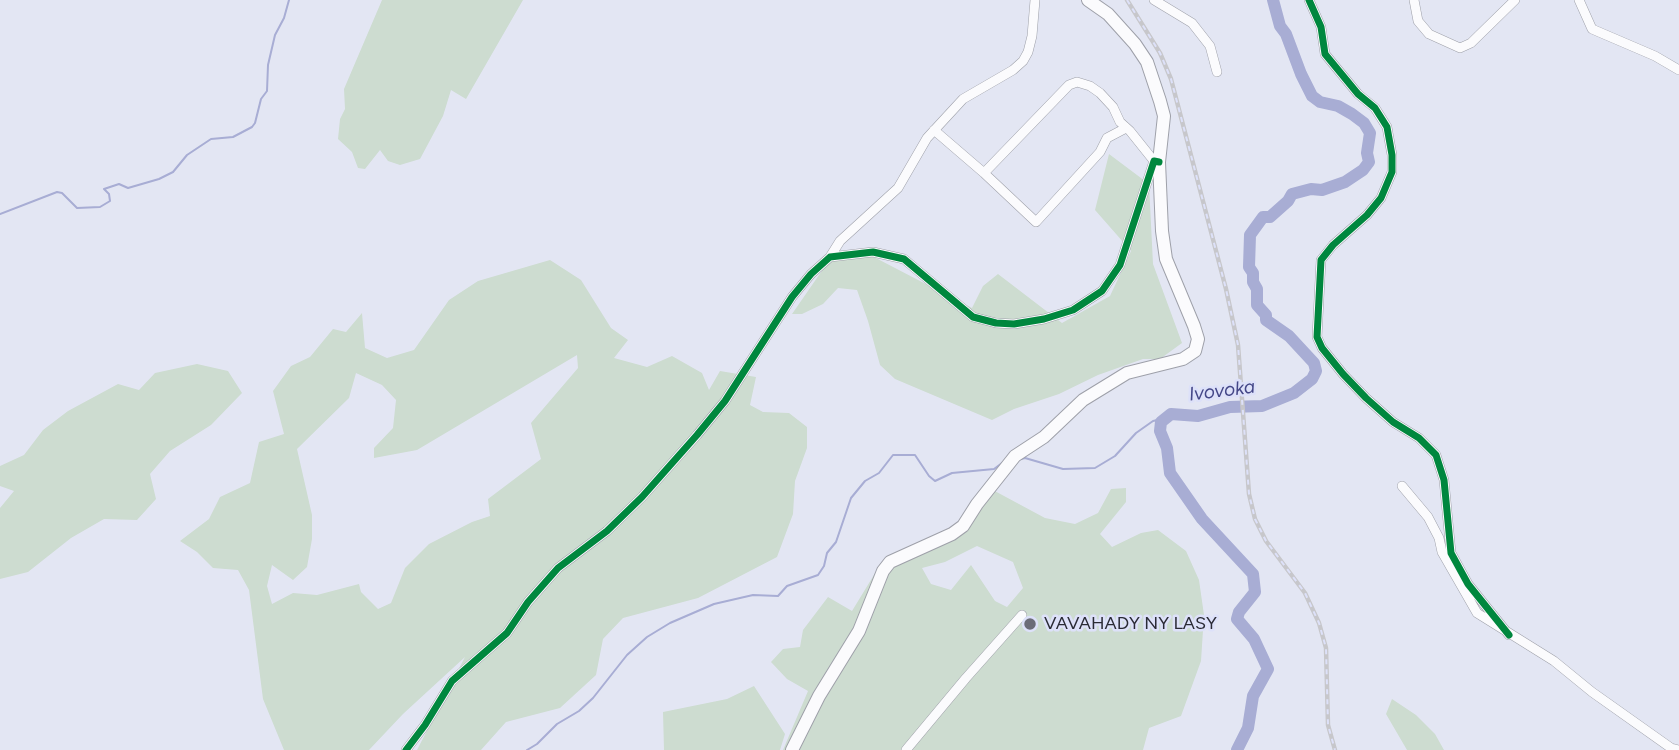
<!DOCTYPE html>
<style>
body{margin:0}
canvas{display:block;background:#e3e6f3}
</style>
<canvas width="1679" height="750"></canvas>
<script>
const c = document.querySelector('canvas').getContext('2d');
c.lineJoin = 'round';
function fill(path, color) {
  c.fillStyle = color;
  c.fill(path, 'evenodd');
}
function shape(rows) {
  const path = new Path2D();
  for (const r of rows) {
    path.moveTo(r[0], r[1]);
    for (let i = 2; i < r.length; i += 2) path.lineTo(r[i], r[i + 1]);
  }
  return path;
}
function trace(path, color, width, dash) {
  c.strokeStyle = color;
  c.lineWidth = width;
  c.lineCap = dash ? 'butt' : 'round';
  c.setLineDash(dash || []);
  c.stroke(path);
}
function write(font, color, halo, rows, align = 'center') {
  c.font = font + ' Figtree,sans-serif';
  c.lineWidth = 5;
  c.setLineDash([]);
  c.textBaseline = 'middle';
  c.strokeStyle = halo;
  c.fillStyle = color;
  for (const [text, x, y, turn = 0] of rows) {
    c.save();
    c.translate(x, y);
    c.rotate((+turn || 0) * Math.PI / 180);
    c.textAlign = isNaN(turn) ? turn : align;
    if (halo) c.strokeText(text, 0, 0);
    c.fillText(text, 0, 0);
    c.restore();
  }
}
const green = shape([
 [382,0,523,0,466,99,451,90,443,116,420,159,400,165,388,161,380,150,365,169,358,168,352,152,338,139,340,119,345,109,344,89],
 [1109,154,1149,184,1153,264,1182,343,1160,359,1143,359,1098,375,1059,394,1014,409,992,420,895,379,880,365,868,321,857,290,838,288,823,304,802,314,792,314,828,262,870,255,972,308,983,286,998,274,1062,323,1110,296,1131,251,1095,210],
 [550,260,581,280,611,328,628,340,614,358,647,367,672,356,702,373,709,390,720,371,756,377,750,405,763,412,789,413,807,427,807,448,795,481,793,514,777,557,698,598,623,618,603,639,596,675,560,708,506,722,481,750,417,750,465,657,403,714,369,750,284,750,263,699,249,590,238,570,213,568,197,552,180,541,209,519,220,497,250,483,259,442,284,434,273,391,291,366,310,357,333,329,346,332,362,313,365,348,387,358,414,350,449,300,478,281],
 [577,355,578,368,531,423,541,459,488,499,490,516,472,522,429,544,405,568,391,603,378,609,361,592,359,584,317,595,293,593,272,604,267,586,272,565,293,580,307,567,312,539,312,515,297,449,349,398,356,373,382,385,396,400,393,428,374,448,374,458,417,450],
 [197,364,228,371,242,393,211,425,170,451,150,474,156,499,137,520,104,519,71,538,28,572,0,579,0,508,14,491,0,486,0,466,24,455,43,430,68,411,118,384,139,390,155,373],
 [1126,488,1126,502,1100,534,1112,547,1141,533,1158,530,1186,551,1199,580,1204,615,1201,661,1181,716,1149,728,1143,750,783,750,808,691,787,679,771,662,783,649,800,647,803,630,828,597,852,611,880,565,953,534,991,489,1045,518,1075,524,1098,513,1111,489],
 [977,546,1013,562,1023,588,1007,607,995,601,971,565,951,590,931,584,922,568,945,562],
 [754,686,785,734,780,750,664,750,663,712,727,699],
 [1392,699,1416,715,1435,734,1444,750,1407,750,1386,714]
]);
const stream = shape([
 [0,214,57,192,62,193,77,208,100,207,110,201,109,194,104,189,119,184,128,188,159,179,173,172,187,155,211,139,233,137,252,127,255,123,261,99,267,91,268,65,275,35,284,18,289,0],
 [1021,459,1025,458,1063,469,1095,468,1115,456,1136,433,1153,421,1166,418],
 [527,750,537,744,557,724,579,711,593,698,627,655,647,637,670,623,714,604,753,595,778,596,787,586,818,575,824,566,827,553,836,542,851,498,865,481,879,473,893,455,915,455,929,476,935,481,952,473,994,469,1002,463]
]);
const river = shape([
 [1237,750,1248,728,1253,696,1268,669,1254,639,1237,619,1239,612,1255,592,1253,574,1202,519,1170,473,1167,448,1160,431,1161,422,1171,414,1198,416,1230,407,1262,406,1294,393,1312,379,1316,371,1314,363,1289,336,1266,320,1266,315,1257,305,1257,289,1253,282,1253,273,1249,267,1250,235,1263,217,1270,217,1288,201,1292,194,1311,189,1322,190,1345,182,1363,170,1369,162,1367,153,1370,133,1364,123,1352,114,1338,106,1320,102,1312,96,1301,74,1286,34,1280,26,1273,0]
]);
const street = shape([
 [1154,0,1192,23,1210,46,1217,72],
 [1309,0,1321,27,1325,54,1358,94,1375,108,1387,127,1392,155,1392,172,1381,198,1367,215,1333,245,1321,260,1317,337,1322,348,1343,374,1366,398,1393,422,1419,438,1436,455,1444,480,1451,553,1468,584,1509,635],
 [1414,0,1418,21,1429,34,1460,48,1471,43,1515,0],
 [1579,0,1592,29,1655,56,1679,70],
 [934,130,984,173,1036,222,1100,152,1107,138,1126,128],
 [984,173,1069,85,1077,82,1090,86,1100,93,1113,107,1120,122,1130,131,1154,161],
 [830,257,840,241,898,188,927,138,963,99,1013,70,1023,61,1028,52,1032,36,1035,0],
 [1402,486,1428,517,1439,538,1442,552,1477,613,1554,661,1592,692,1671,748,1678,750],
 [406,750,425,725,452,681,507,633,528,602,558,568,607,531,642,497,697,435,725,401,792,297,811,274,830,257,873,252,904,259,973,317,996,323,1014,324,1044,319,1073,310,1102,291,1120,265,1154,161,1159,162],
 [906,750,966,678,1022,615]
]);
const secondary = shape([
 [792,750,819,696,859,631,883,571,890,562,952,534,963,526,977,504,1015,456,1044,437,1083,400,1127,373,1183,359,1195,351,1198,339,1194,326,1166,259,1162,231,1159,162,1164,116,1160,101,1147,62,1135,44,1108,14,1088,0]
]);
const rail = shape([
 [1127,0,1160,53,1171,79,1226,289,1238,345,1249,494,1255,519,1266,541,1305,593,1319,623,1326,648,1328,725,1335,750]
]);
const cycleway = shape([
 [1309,0,1321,27,1325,54,1358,94,1375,108,1387,127,1392,155,1392,172,1381,198,1367,215,1333,245,1321,260,1317,337,1322,348,1343,374,1366,398,1393,422,1419,438,1436,455,1444,480,1451,553,1468,584,1509,635],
 [406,750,425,725,452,681,507,633,528,602,558,568,607,531,642,497,697,435,725,401,792,297,811,274,830,257,873,252,904,259,973,317,996,323,1014,324,1044,319,1073,310,1102,291,1120,265,1154,161,1159,162]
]);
const markers = [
 [1030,624,7,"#6b6c78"]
];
const poiNames = [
 ["VAVAHADY NY LASY",1044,624]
];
const waterNames = [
 ["Ivovoka",1222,391,-7]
];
fill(green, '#cddcd0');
trace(stream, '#a8add4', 2);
trace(river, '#a8add4', 12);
trace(street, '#9ea0a9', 10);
trace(secondary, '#9ea0a9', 14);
trace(street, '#fbfbfd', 9);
trace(secondary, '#fbfbfd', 12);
trace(rail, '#c7c7cb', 4.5);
trace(rail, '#dde1f9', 2, [5]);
trace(cycleway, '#00873e', 7);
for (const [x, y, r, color] of markers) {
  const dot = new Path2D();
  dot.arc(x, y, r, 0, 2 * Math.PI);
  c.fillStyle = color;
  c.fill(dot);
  trace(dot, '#dde1f9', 2.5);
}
write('18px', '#2a2b35', '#dde1f9', poiNames, 'left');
write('italic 19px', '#444787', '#dde1f9', waterNames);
</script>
